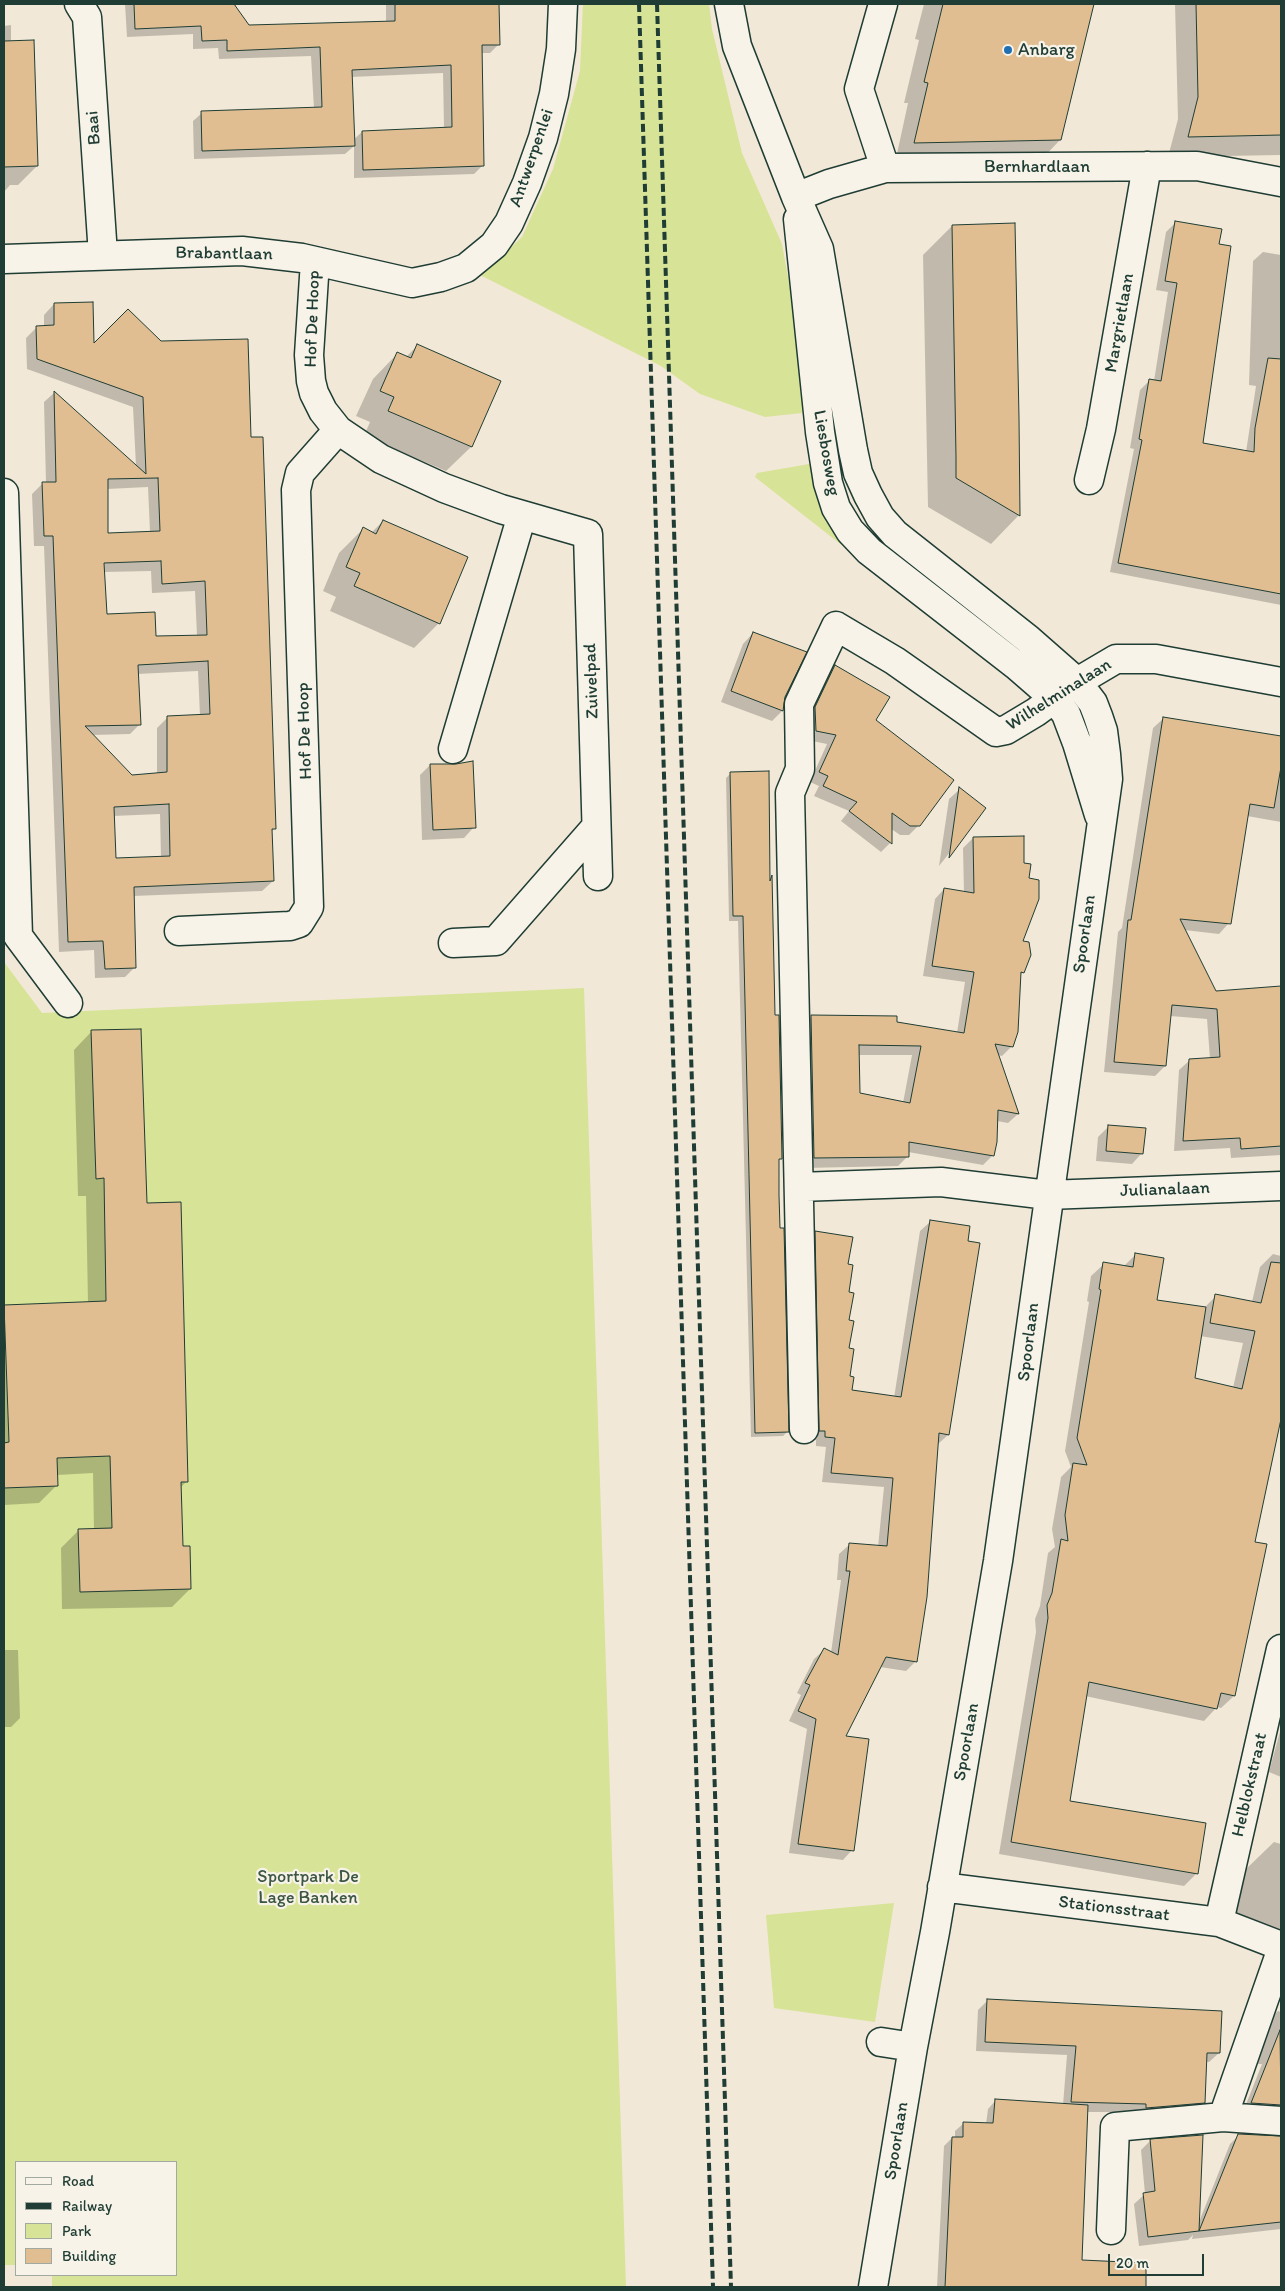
<!DOCTYPE html>
<style>
body{margin:0}
#map{position:relative;width:1285px;height:2291px;overflow:hidden;background:#f2e8d7;font-family:Itim,sans-serif}
canvas{display:block}
.frame{position:absolute;inset:0;border:5px solid #1f3d34;pointer-events:none}
.legend{position:absolute;left:15px;top:2161px;width:162px;height:115px;box-sizing:border-box;background:#f7f3e8;border:1px solid #a1aaa0;margin:0;padding:6px 9px;list-style:none;font-size:15px;color:#1f3d34}
.legend li{display:flex;align-items:center;gap:10px;height:25px}
.legend b{width:25px;border:1px solid #a1aaa0}
.scale{position:absolute;left:1108px;top:2254px;width:96px;height:22px;box-sizing:border-box;border:2px solid #1f3d34;border-top:0;padding-left:6px;font-size:15px;line-height:18px;white-space:nowrap;color:#1f3d34;-webkit-text-stroke:4px #f7f3e8;paint-order:stroke}
</style>
<div id="map">
<canvas width="1285" height="2291"></canvas>
<div class="frame"></div>
<ul class="legend">
<li><b style="height:6px;background:#f7f3e8"></b>Road</li>
<li><b style="height:6px;background:#1f3d34"></b>Railway</li>
<li><b style="height:14px;background:#d7e396"></b>Park</li>
<li><b style="height:14px;background:#e0be92"></b>Building</li>
</ul>
<div class="scale">20 m</div>
</div>
<script>
const c = document.querySelector('canvas').getContext('2d');
c.lineJoin = 'round';
function fill(path, color) {
  c.fillStyle = color;
  c.fill(path, 'evenodd');
}
function shape(rows) {
  const path = new Path2D();
  for (const r of rows) {
    path.moveTo(r[0], r[1]);
    for (let i = 2; i < r.length; i += 2) path.lineTo(r[i], r[i + 1]);
  }
  return path;
}
function trace(path, color, width, dash) {
  c.strokeStyle = color;
  c.lineWidth = width;
  c.lineCap = dash ? 'butt' : 'round';
  c.setLineDash(dash || []);
  c.stroke(path);
}
function write(font, color, halo, rows, align = 'center') {
  c.font = font + ' Itim,sans-serif';
  c.lineWidth = 4.5;
  c.setLineDash([]);
  c.textBaseline = 'middle';
  c.strokeStyle = halo;
  c.fillStyle = color;
  for (const [text, x, y, turn = 0] of rows) {
    c.save();
    c.translate(x, y);
    c.rotate((+turn || 0) * Math.PI / 180);
    c.textAlign = isNaN(turn) ? turn : align;
    if (halo) c.strokeText(text, 0, 0);
    c.fillText(text, 0, 0);
    c.restore();
  }
}
const green = shape([
 [583,4,709,4,712,29,742,153,782,244,804,366,802,413,765,417,700,394,661,366,478,274,487,270,522,237,553,169,580,71],
 [815,463,821,498,1006,674,755,477,757,473],
 [4,962,42,1013,584,988,626,2287,52,2287,52,2275,176,2275,176,2162,16,2162,16,2265,4,2265],
 [894,1903,875,2022,774,2008,766,1915]
]);
const shadow = shape([
 [125,4,236,4,236,9,248,27,386,22,386,4,497,4,499,44,490,53,481,53,483,165,474,174,354,178,354,146,345,154,194,159,193,121,202,113,314,109,311,56,219,59,218,48,193,49,193,34,127,37],
 [443,73,444,129,362,132,353,140,351,77],
 [924,4,1093,4,1060,140,1040,161,895,163,908,103,904,103,919,40,915,39],
 [1175,4,1281,4,1281,155,1168,157,1178,119],
 [11,25,11,42,37,166,18,185,10,185,4,192,4,26],
 [1176,222,1218,245,1201,444,1246,452,1256,386,1249,385,1253,261,1263,252,1281,255,1281,605,1110,572,1134,449,1130,448,1140,390,1149,381,1154,381,1168,292,1156,290,1166,232],
 [952,226,1019,515,991,544,928,507,923,255],
 [54,304,93,346,250,439,275,828,271,832,273,881,262,891,133,896,135,967,125,977,95,978,94,950,59,952,44,546,34,546,32,494,42,484,46,483,44,402,54,393,136,466,133,407,27,369,26,338,37,327,44,327,44,315],
 [148,487,150,532,107,534,107,489],
 [151,571,152,593,195,591,197,636,155,638,105,615,104,572],
 [198,671,200,716,167,718,157,728,157,774,132,777,92,735,130,734,140,724,137,674],
 [160,814,161,857,115,859,113,816],
 [417,346,499,381,471,447,446,471,364,436,370,422,356,416,373,379,397,354,406,357],
 [383,521,439,623,414,648,330,611,336,597,323,591,339,553,363,529,371,533],
 [753,633,784,697,782,711,772,721,721,702,743,644],
 [835,666,875,720,919,825,909,835,900,835,890,828,890,843,881,852,841,821,849,811,814,796,819,786,810,782,827,744,807,740,806,718,826,676],
 [1164,718,1281,739,1281,822,1247,816,1229,923,1219,934,1184,930,1215,993,1280,987,1281,1155,1231,1158,1230,1148,1174,1151,1179,1070,1190,1060,1210,1059,1207,1019,1170,1016,1165,1066,1155,1076,1104,1072,1118,932,1122,928,1153,728],
 [430,765,474,827,464,838,422,840,420,775],
 [731,773,768,881,771,878,774,1016,781,1158,777,1162,788,1431,783,1436,751,1437,738,921,729,921,726,778],
 [960,789,985,808,939,866,949,799],
 [973,838,1022,942,1023,972,1019,976,1012,1046,1002,1056,998,1055,1018,1114,1008,1123,997,1121,993,1155,983,1165,908,1152,908,1156,898,1166,804,1168,801,1026,811,1017,896,1023,957,1033,965,982,923,976,935,899,944,889,964,893,963,848],
 [858,1055,912,1055,903,1103,859,1094],
 [92,1031,146,1204,187,1481,180,1488,182,1548,190,1589,172,1607,62,1609,61,1548,79,1530,94,1530,93,1473,57,1475,57,1485,39,1503,4,1505,4,1307,88,1303,86,1196,78,1196,74,1050],
 [1109,1126,1142,1153,1132,1164,1096,1161,1098,1137],
 [930,1222,948,1435,938,1444,916,1661,906,1671,880,1667,844,1737,852,1850,843,1860,789,1853,807,1729,789,1721,801,1695,797,1693,814,1659,824,1650,831,1653,841,1580,837,1580,839,1554,849,1545,878,1547,884,1487,822,1482,826,1447,816,1446,816,1440,810,1440,806,1242,816,1232,847,1265,848,1377,851,1391,894,1398,920,1231],
 [1136,1254,1156,1301,1204,1308,1216,1296,1252,1302,1260,1267,1273,1254,1281,1256,1281,1411,1254,1543,1234,1696,1221,1708,1217,1707,1204,1721,1085,1696,1068,1802,1197,1873,1184,1886,999,1854,1036,1632,1035,1619,1040,1606,1048,1553,1055,1547,1052,1529,1061,1477,1071,1467,1065,1451,1089,1302,1087,1301,1091,1276,1104,1264,1123,1267],
 [1200,1336,1243,1343,1233,1388,1193,1378],
 [4,1650,18,1650,20,1718,11,1727,4,1727],
 [1281,1728,1281,1777,1269,1772],
 [1274,1842,1281,1844,1281,1937,1228,1917,1245,1870],
 [988,2000,1219,2053,1209,2062,1205,2062,1203,2102,1194,2112,1087,2112,1080,2261,1145,2264,1144,2287,937,2287,944,2146,952,2138,955,2138,955,2131,964,2123,986,2124,988,2109,996,2100,1063,2105,1067,2055,976,2051,978,2010],
 [1278,2011,1281,2012,1281,2117,1243,2112,1262,2064,1253,2064,1269,2019],
 [1239,2135,1281,2138,1281,2229,1192,2239,1193,2235,1188,2240,1139,2246,1134,2204,1145,2194,1141,2150,1150,2141,1202,2136,1199,2222,1230,2144]
]);
const building = shape([
 [134,4,234,4,249,25,395,21,395,4,499,4,500,45,482,45,484,166,363,170,362,131,452,127,451,65,352,70,355,146,202,151,201,111,322,107,320,47,227,51,227,40,202,41,201,26,135,29,134,4],
 [943,4,1094,4,1061,140,914,143,928,83,924,82,943,4],
 [1196,4,1281,4,1281,135,1188,137,1198,97,1196,4],
 [34,40,38,166,4,167,4,41,34,40],
 [1175,221,1222,229,1219,244,1231,246,1203,443,1254,452,1255,428,1268,358,1281,359,1281,594,1118,563,1142,440,1139,439,1149,379,1161,381,1177,283,1165,281,1175,221],
 [1015,223,1019,418,1020,516,956,478,956,457,952,225,1015,223],
 [93,302,94,343,128,309,161,341,248,339,251,437,263,437,276,829,272,829,274,881,134,887,136,968,105,969,103,941,68,942,53,536,44,536,42,482,56,482,54,391,146,474,143,397,37,359,36,326,54,325,54,303,93,302],
 [158,478,160,531,108,533,108,479,158,478],
 [161,561,162,584,205,581,207,635,156,636,155,612,107,614,104,563,161,561],
 [208,661,210,714,167,716,167,772,132,775,85,726,141,725,138,665,208,661],
 [169,804,170,856,116,858,114,807,169,804],
 [417,344,501,381,472,447,388,411,394,397,380,391,397,352,411,358,417,344],
 [383,520,468,557,440,624,354,586,360,573,346,567,363,527,376,534,383,520],
 [753,632,807,652,785,697,783,711,731,691,753,632],
 [835,665,890,697,876,720,954,780,920,826,910,826,892,813,892,844,849,811,857,802,823,786,828,776,819,772,836,735,816,731,815,707,835,665],
 [1163,717,1281,736,1281,767,1274,808,1250,804,1231,924,1180,919,1216,991,1281,986,1281,1146,1241,1149,1240,1138,1183,1141,1189,1059,1220,1057,1217,1009,1172,1005,1166,1066,1114,1062,1128,920,1131,920,1163,717],
 [473,761,476,828,433,830,430,764,456,764,473,761],
 [769,771,770,881,772,875,775,1015,779,1015,782,1159,779,1159,779,1195,780,1228,784,1228,789,1432,755,1433,743,916,733,916,730,772,769,771],
 [959,787,986,808,949,858,959,787],
 [1024,836,1024,863,1031,864,1029,878,1039,880,1039,899,1023,941,1029,942,1031,955,1024,973,1021,972,1018,1032,1013,1047,995,1044,1019,1114,998,1110,997,1142,994,1156,909,1142,909,1157,814,1158,811,1015,897,1016,897,1022,964,1033,974,972,932,966,944,888,974,893,973,837,1024,836],
 [859,1045,921,1046,910,1103,860,1093,859,1045],
 [141,1029,147,1203,181,1202,188,1482,181,1482,183,1546,190,1546,191,1589,80,1592,78,1529,112,1528,110,1456,57,1458,58,1486,4,1488,4,1443,9,1442,4,1305,106,1301,104,1178,96,1179,91,1030,141,1029],
 [1108,1125,1146,1128,1143,1154,1106,1151,1108,1125],
 [930,1220,970,1226,968,1241,980,1243,949,1435,939,1433,927,1597,917,1662,886,1657,846,1736,869,1739,854,1851,798,1844,816,1719,798,1711,810,1685,805,1683,824,1648,838,1655,850,1571,846,1571,849,1543,887,1546,893,1478,831,1473,835,1438,825,1437,825,1431,819,1431,815,1231,853,1237,848,1264,853,1265,849,1292,854,1293,849,1320,854,1321,849,1348,854,1349,850,1376,854,1377,852,1390,901,1397,930,1220],
 [1135,1253,1164,1258,1157,1300,1206,1307,1195,1378,1242,1389,1255,1331,1210,1323,1215,1294,1261,1303,1271,1262,1281,1263,1281,1419,1255,1542,1267,1544,1235,1696,1221,1693,1217,1709,1089,1682,1070,1801,1206,1823,1198,1874,1011,1842,1048,1618,1047,1605,1052,1593,1061,1539,1068,1541,1065,1515,1073,1463,1087,1465,1077,1438,1101,1290,1099,1289,1103,1262,1133,1267,1135,1253],
 [987,1999,1222,2011,1220,2053,1207,2053,1205,2103,1146,2108,1146,2104,1071,2102,1076,2046,985,2042,987,1999],
 [1280,2030,1281,2105,1251,2103,1280,2030],
 [995,2099,1088,2105,1082,2260,1146,2263,1146,2287,945,2287,952,2137,963,2137,963,2122,993,2123,995,2099],
 [1238,2134,1281,2136,1281,2222,1199,2231,1238,2134],
 [1203,2135,1199,2231,1148,2237,1143,2193,1155,2191,1150,2139,1203,2135]
]);
const minor = shape([
 [79,4,87,17,103,255],
 [729,4,737,46,796,197,819,249,853,450,858,473,868,495,880,517,895,534,1028,639,1077,682,1093,703,1098,716,1103,731,1106,754,1108,779,998,1561,935,1932,913,2047,873,2287],
 [883,4,859,89,885,168],
 [796,197,829,184,885,168,1197,166,1281,182],
 [798,219,820,432,828,483,836,508,850,531,869,551,1017,666,1055,699,1066,714,1077,743,1099,815],
 [4,259,242,251,302,258,412,283,441,277,466,268,494,245,509,223,527,183,543,138,554,94,561,49,563,4],
 [315,261,309,355,311,381,314,393,323,411,338,430,381,459,444,488,501,509,588,534,598,876],
 [1089,480,1101,429,1147,166],
 [4,493,18,936,68,1003],
 [453,749,522,515],
 [179,931,290,926,299,923,309,907,296,490,300,473,338,430],
 [453,943,496,941,596,827],
 [799,1187,941,1182,1048,1195,1281,1186],
 [804,1429,790,793,800,769,799,704,836,626,895,661,996,732,1006,730,1036,712,1077,682,1116,659,1156,659,1281,682],
 [942,1887,1219,1922,1281,1946],
 [1219,1922,1281,1649],
 [881,2042,913,2047],
 [1223,2117,1281,1951],
 [1111,2230,1115,2127,1223,2117,1281,2121]
]);
const rail = shape([
 [639,4,713,2287],
 [657,4,731,2287]
]);
const markers = [
 [1008,50,5,"#1f6fb2"]
];
const poiNames = [
 ["Anbarg",1018,50]
];
const streetNames = [
 ["Baai",94,128,-94],
 ["Antwerpenlei",532,158,-71],
 ["Bernhardlaan",1037,167],
 ["Brabantlaan",224,254,1],
 ["Hof De Hoop",313,319,-88],
 ["Margrietlaan",1120,323,-80],
 ["Liesbosweg",826,453,80],
 ["Zuivelpad",592,681,-92],
 ["Wilhelminalaan",1059,695,-32],
 ["Hof De Hoop",305,731,-92],
 ["Spoorlaan",1085,934,-82],
 ["Julianalaan",1165,1190,-2],
 ["Spoorlaan",1029,1342,-83],
 ["Spoorlaan",967,1742,-80],
 ["Helblokstraat",1250,1785,-77],
 ["Stationsstraat",1114,1909,7],
 ["Spoorlaan",897,2141,-81]
];
const parkNames = [
 ["Sportpark De",308,1877],
 ["Lage Banken",308,1898]
];
fill(green, '#d7e396');
fill(shadow, '#0003');
fill(building, '#e0be92');
trace(building, '#1f3d34', 1);
trace(minor, '#1f3d34', 31);
trace(minor, '#f7f3e8', 28);
trace(rail, '#1f3d34', 4, [8, 4]);
for (const [x, y, r, color] of markers) {
  const dot = new Path2D();
  dot.arc(x, y, r, 0, 2 * Math.PI);
  c.fillStyle = color;
  c.fill(dot);
  trace(dot, '#f7f3e8', 2);
}
write('18px', '#1f3d34', '#f7f3e8', poiNames, 'left');
write('18px', '#1f3d34', '#f7f3e8', streetNames);
write('18px', '#3b5643', '#f7f3e8', parkNames);
</script>
